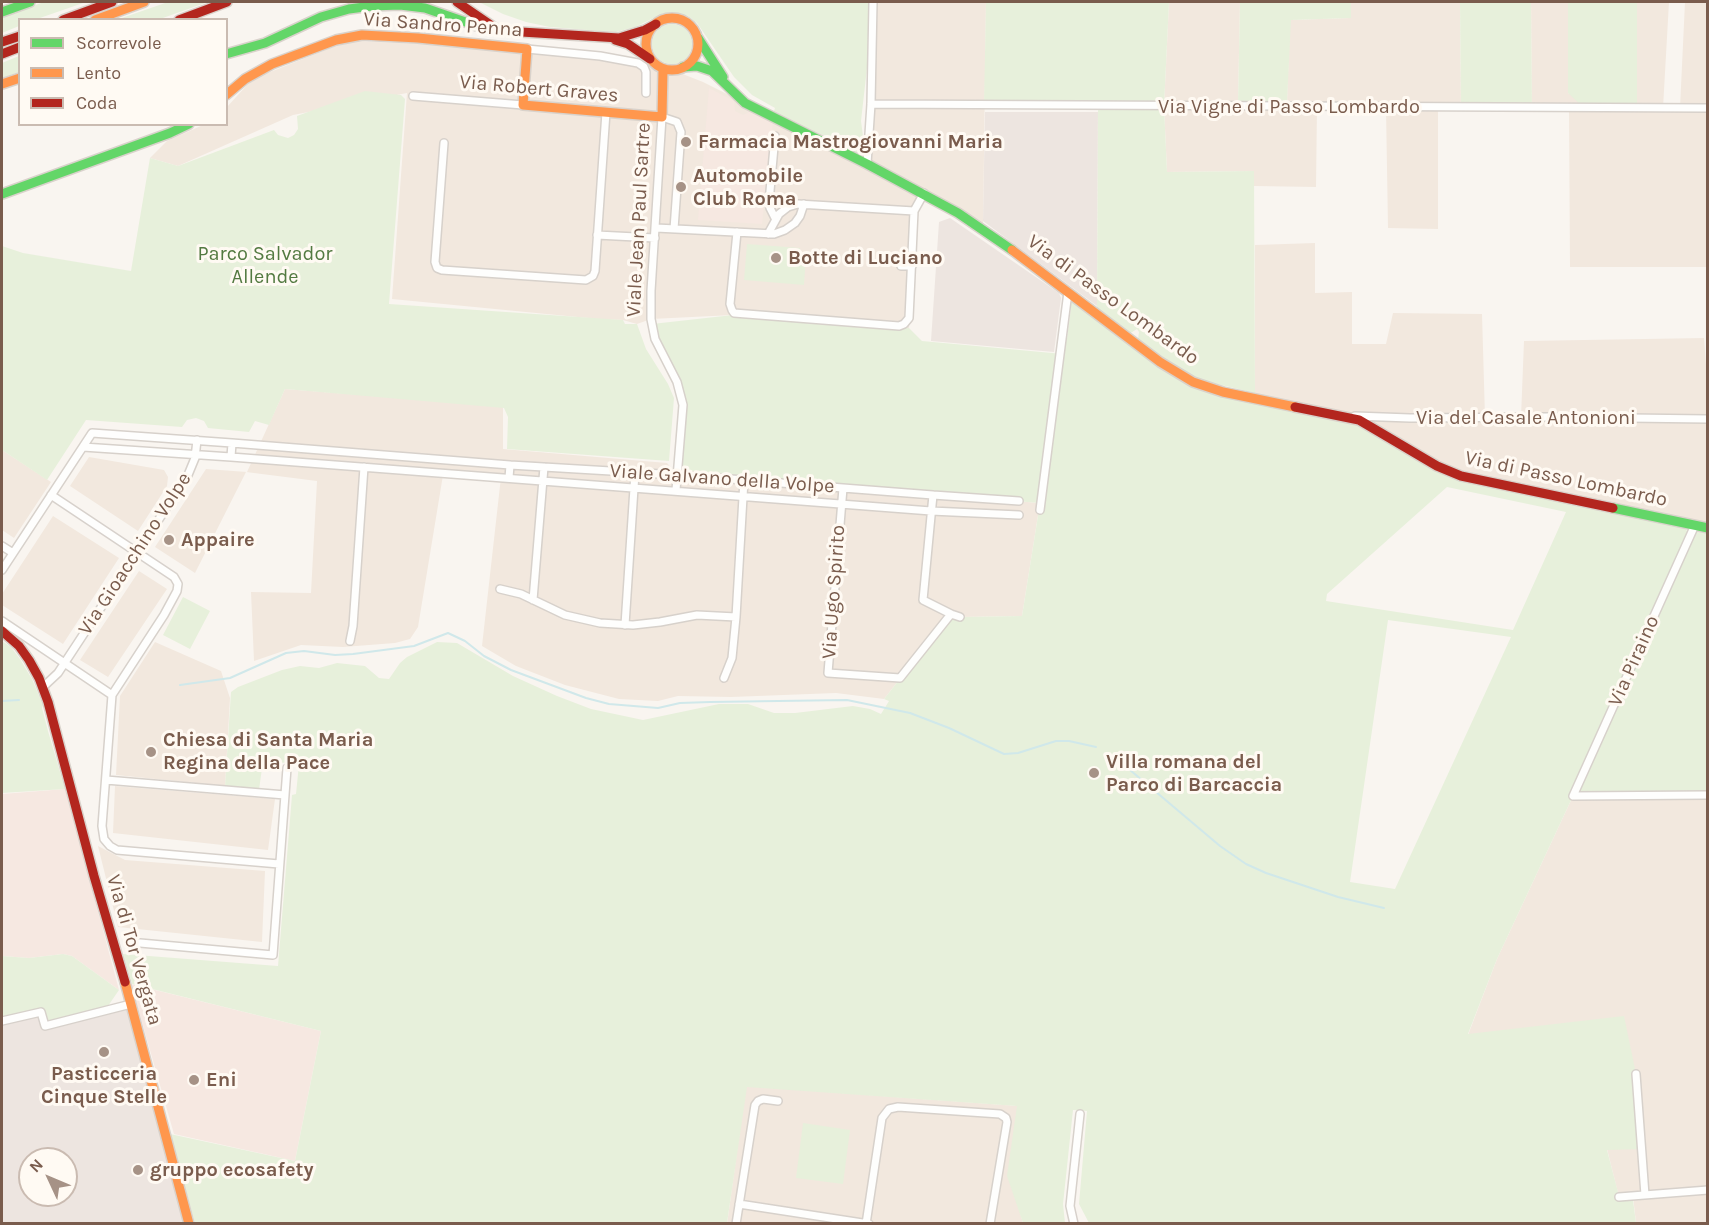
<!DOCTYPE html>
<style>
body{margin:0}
#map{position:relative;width:1709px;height:1225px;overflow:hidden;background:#f9f5f0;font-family:Karla,sans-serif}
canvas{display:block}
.frame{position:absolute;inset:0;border:3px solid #7a5c4d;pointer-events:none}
.legend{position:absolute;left:18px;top:18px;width:210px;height:108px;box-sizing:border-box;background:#fffaf3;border:2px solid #cabbb1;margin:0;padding:8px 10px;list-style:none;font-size:18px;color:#7a5c4d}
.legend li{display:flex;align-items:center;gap:12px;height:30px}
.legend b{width:30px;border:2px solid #cabbb1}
.north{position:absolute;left:18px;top:1147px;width:60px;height:60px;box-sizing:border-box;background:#fffaf3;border:2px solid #cabbb1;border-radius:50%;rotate:314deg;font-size:16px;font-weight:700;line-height:24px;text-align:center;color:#7a5c4d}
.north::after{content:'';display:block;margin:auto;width:21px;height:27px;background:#a69286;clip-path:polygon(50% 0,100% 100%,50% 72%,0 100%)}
</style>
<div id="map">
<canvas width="1709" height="1225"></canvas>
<div class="frame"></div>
<ul class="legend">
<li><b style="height:8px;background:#63d668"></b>Scorrevole</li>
<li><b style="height:8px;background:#ff974d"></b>Lento</li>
<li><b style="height:8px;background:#b3261e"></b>Coda</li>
</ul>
<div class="north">N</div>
</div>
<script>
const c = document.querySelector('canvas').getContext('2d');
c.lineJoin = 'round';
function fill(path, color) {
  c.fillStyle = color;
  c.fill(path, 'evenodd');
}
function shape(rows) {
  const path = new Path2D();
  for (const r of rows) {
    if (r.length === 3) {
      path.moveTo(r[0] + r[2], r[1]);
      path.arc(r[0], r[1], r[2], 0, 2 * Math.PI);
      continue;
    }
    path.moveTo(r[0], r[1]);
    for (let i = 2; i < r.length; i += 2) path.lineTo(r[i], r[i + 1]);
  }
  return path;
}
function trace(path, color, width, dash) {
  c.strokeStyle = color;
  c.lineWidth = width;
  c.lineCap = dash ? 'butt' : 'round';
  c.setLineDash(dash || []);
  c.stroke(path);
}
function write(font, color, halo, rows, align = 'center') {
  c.font = font + ' Karla,sans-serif';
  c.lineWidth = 6;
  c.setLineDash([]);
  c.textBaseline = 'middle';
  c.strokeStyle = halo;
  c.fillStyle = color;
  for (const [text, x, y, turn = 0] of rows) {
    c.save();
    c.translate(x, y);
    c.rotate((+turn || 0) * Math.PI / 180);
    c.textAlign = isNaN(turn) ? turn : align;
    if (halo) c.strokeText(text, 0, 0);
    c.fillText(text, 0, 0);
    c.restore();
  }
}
const residential = shape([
 [872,2,986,2,983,229,920,192,909,328,733,315,651,319,637,324,623,320,598,319,392,299,407,93,293,115,178,166,150,158,167,141,203,125,226,124,227,107,247,85,260,76,333,47,358,41,527,49,675,71,703,82,867,164],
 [1169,2,1240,2,1238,102,1287,102,1290,20,1350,18,1351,2,1460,2,1461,108,1438,108,1438,229,1388,228,1386,108,1317,107,1316,187,1254,186,1254,171,1167,172,1164,106],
 [1531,2,1568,2,1568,93,1637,108,1637,2,1669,2,1663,108,1680,108,1685,2,1707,2,1707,267,1570,267,1569,109,1532,108],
 [1315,243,1315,293,1352,292,1352,344,1386,344,1393,313,1482,314,1485,417,1521,417,1524,341,1704,338,1708,391,1707,528,1474,479,1255,398,1255,245],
 [285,389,503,406,503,449,667,463,678,475,1040,503,1022,616,960,617,951,614,884,699,836,693,731,697,678,696,658,701,619,699,565,685,516,666,482,646,501,477,443,475,418,627,410,639,395,643,343,647,301,645,254,661,251,592,311,593,317,481,246,472,195,573,155,547,206,469,247,472],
 [2,450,51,482,14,538,2,530],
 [89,457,164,470,168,477,167,486,138,531,70,486],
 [53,516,119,558,63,644,2,605,2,594],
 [139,571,167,589,108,677,80,660],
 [155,642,221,671,230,698,225,786,116,775,120,696],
 [115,786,275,799,268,850,113,833],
 [1707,795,1707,1223,1634,1223,1636,1223,1633,1196,1619,1197,1607,1149,1641,1149,1468,1035,1497,959,1573,796],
 [98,846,125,860,265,871,262,942,118,927],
 [746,1086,1018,1106,1017,1202,1023,1223,727,1224]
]);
const commercial = shape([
 [709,88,734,101,735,111,743,115,752,111,773,121,762,224,698,220],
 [65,789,92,889,119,990,72,956,63,954,29,958,2,956,2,794],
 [131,984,321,1031,295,1161,174,1134]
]);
const industrial = shape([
 [985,112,1098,112,1097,306,983,221],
 [950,218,1059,293,1061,298,1054,352,931,341,939,222],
 [127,1005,184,1223,2,1223,2,1021,41,1012,44,1025],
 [30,1159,66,1159,66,1195,30,1195]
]);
const green = shape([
 [44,2,86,2,37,19,20,20,19,26,2,33,2,17],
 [168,2,208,2,160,19,119,19],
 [479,2,869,2,867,68,861,121,865,151,858,153,774,111,775,108,752,95,734,77,697,23,688,16,664,13,635,27,616,32,600,31,550,27,526,22,503,14],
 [986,2,1169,2,1164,106,1167,172,1254,171,1255,393,1196,379,1175,367,1138,339,1139,332,1137,329,1129,334,1097,309,1098,106,984,105],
 [1240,2,1351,2,1351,18,1291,20,1287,102,1238,102],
 [1460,2,1531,2,1532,108,1461,108],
 [1568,2,1637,2,1637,109,1584,108,1568,93],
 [672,44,20],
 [19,56,19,72,2,78,2,63],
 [365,91,401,95,405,99,389,304,623,320,625,324,637,324,646,349,668,384,674,398,669,461,507,449,508,417,504,408,285,389,269,425,255,421,249,432,208,428,204,421,196,418,187,420,182,427,86,420,47,480,2,450,2,246,23,253,131,271,150,158,178,166,274,130,278,135,288,138,294,135,298,129,297,116],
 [747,244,800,248,800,254,806,255,804,285,744,280],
 [1072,300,1176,377,1190,385,1355,422,1433,468,1683,526,1686,529,1688,534,1573,796,1497,959,1468,1034,1624,1016,1636,1074,1642,1149,1607,1150,1619,1196,1633,1200,1636,1223,1089,1223,1079,1204,1087,1111,1073,1110,1063,1204,1065,1223,1023,1223,1007,1176,1017,1106,747,1087,727,1223,195,1223,170,1134,295,1161,321,1031,132,984,123,954,278,966,292,795,296,794,299,764,263,761,259,790,225,786,231,692,238,687,282,670,300,666,319,668,337,663,365,666,379,678,389,679,400,663,407,657,437,642,457,643,513,676,557,696,591,709,643,720,719,704,748,704,774,713,795,713,853,706,870,709,881,714,889,701,884,699,951,614,961,617,1022,616,1040,503,678,475,683,404,652,324,733,315,909,328,922,341,1063,354,1064,339,1067,338,1071,308,1069,302],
 [1447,487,1566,512,1513,630,1326,601,1327,594],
 [1388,620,1511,637,1395,889,1350,882],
 [1697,529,1707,532,1707,792,1581,792,1579,790],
 [183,597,210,611,190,649,163,635],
 [2,641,11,647,20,659,32,679,43,705,42,708,48,731,65,789,2,793],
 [63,954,72,956,119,990,108,1006,45,1026,41,1013,2,1021,2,956,29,958],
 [803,1123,850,1130,843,1184,796,1178]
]);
const stream = shape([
 [180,685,230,678,286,653,304,651,335,655,353,654,414,646,448,633,465,641,484,656,511,670,586,698,609,704,658,708,680,703,710,702,847,700,910,713,949,728,1004,754,1018,753,1056,741,1069,741,1096,747],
 [2,701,19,700],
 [1117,759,1220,846,1246,864,1266,873,1338,897,1384,908]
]);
const street = shape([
 [527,49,600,56,638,63,644,67,646,72,646,93],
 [413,96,523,105],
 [871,104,1708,108],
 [775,136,769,202,770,208,775,218],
 [444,143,435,262,437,268,442,270,586,280,593,276,595,271,606,112],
 [867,164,871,104,873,2],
 [656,228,774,234,785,230,795,223,800,216,804,204],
 [674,229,681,132,677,122,662,117,651,291,651,319,655,339,677,382,683,405,676,490],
 [737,232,730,304,732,310,734,313,899,326,904,324,909,318,914,211,924,193],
 [768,234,779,214,788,207,798,204,914,211],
 [597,235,655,238],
 [901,266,912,266],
 [1355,416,1410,418,1548,417,1708,419],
 [232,443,510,465],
 [231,457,931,511,1019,515],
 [509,478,510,465,678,475,744,480,843,488,933,495,923,600,951,614,900,678,828,673,843,488],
 [51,495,174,577,178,584,177,591,164,615,112,695,102,826,104,839,110,846,117,850,279,864],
 [933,495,1019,501],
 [1040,510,1068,292],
 [1695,525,1573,796,1708,795],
 [2,546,13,553],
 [2,570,92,433,232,443,231,457,83,447],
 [500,589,521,594,565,615,600,623,633,625,660,622,697,615,736,617],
 [533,600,544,467],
 [951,614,960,617],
 [2,621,112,695],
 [625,625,635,473],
 [350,641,353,626,364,467],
 [724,678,732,658,736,617,744,480],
 [43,687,58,673,188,475,195,458,197,440],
 [106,780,285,795],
 [129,942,273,955,287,768],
 [2,1021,41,1012,45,1026,131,1004],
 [1636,1074,1645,1195],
 [1619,1197,1708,1190],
 [739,1204,869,1224],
 [736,1224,755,1105,758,1101,763,1099,778,1101],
 [866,1224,882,1118,889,1109,898,1107,1000,1114,1006,1118,1007,1122,990,1224],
 [1074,1224,1070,1206,1080,1114]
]);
const fast = shape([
 [2,12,30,2],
 [698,38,723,77],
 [226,54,265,43,321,17,349,9,372,6,400,5,425,8,477,26,498,30],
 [683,67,697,66,712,71,745,103,867,164,958,213,1012,250],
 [2,194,170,133,189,124],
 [1613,508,1708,528]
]);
const slow = shape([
 [672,44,26],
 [95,20,144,2],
 [2,84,20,78],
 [226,95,245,79,272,64,336,40,362,35,418,38,527,49,523,105,662,117,663,69],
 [1012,250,1160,362,1193,382,1223,392,1295,407],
 [125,982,189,1224]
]);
const jam = shape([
 [457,2,498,30,505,31,619,38,645,30,656,24],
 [63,20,112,2],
 [179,20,227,2],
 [615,40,628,44,650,59],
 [2,42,20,36],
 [2,54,20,47],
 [1295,407,1359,420,1437,466,1461,476,1613,508],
 [2,631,19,646,29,660,39,678,48,702,94,876,125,982]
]);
const markers = [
 [686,142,6,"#a69286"],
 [681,187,6,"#a69286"],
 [776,258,6,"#a69286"],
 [169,540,6,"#a69286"],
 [151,752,6,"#a69286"],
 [1094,773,6,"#a69286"],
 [104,1052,6,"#a69286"],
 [194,1080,6,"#a69286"],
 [138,1170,6,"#a69286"]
];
const streetNames = [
 ["Via Sandro Penna",443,25,4],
 ["Via Robert Graves",539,89,5],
 ["Via Vigne di Passo Lombardo",1289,107],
 ["Viale Jean Paul Sartre",639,220,-87],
 ["Via di Passo Lombardo",1113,300,36],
 ["Via del Casale Antonioni",1526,418],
 ["Viale Galvano della Volpe",722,479,4],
 ["Via di Passo Lombardo",1566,479,12],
 ["Via Gioacchino Volpe",135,554,-57],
 ["Via Ugo Spirito",834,592,-86],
 ["Via Piraino",1634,661,-66],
 ["Via di Tor Vergata",134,950,74]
];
const poiNames = [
 ["Farmacia Mastrogiovanni Maria",698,142],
 ["Automobile",693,176],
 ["Club Roma",693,199],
 ["Botte di Luciano",788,258],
 ["Appaire",181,540],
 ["Chiesa di Santa Maria",163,740],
 ["Regina della Pace",163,763],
 ["Villa romana del",1106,762],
 ["Parco di Barcaccia",1106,785],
 ["Pasticceria",104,1074,"center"],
 ["Cinque Stelle",104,1097,"center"],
 ["Eni",206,1080],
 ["gruppo ecosafety",150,1170]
];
const parkNames = [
 ["Parco Salvador",265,254],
 ["Allende",265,277]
];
fill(residential, '#f2e8de');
fill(commercial, '#f6e8e1');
fill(industrial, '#ede5e0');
fill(green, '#e7f0db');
trace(stream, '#d0e8ea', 2);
trace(street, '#d7d1cb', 10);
trace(fast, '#d9d2cb', 12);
trace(slow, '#d9d2cb', 12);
trace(jam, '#d9d2cb', 12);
trace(street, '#fefefd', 7);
trace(fast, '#63d668', 9);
trace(slow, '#ff974d', 9);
trace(jam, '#b3261e', 9);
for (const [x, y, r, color] of markers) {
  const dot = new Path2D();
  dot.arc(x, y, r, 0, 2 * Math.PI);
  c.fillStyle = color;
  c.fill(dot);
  trace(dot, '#fffaf3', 2);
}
write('20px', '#7a5c4d', '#fffaf3', streetNames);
write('bold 20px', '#7a5c4d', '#fffaf3', poiNames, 'left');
write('20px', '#537a41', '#fffaf3', parkNames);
</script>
